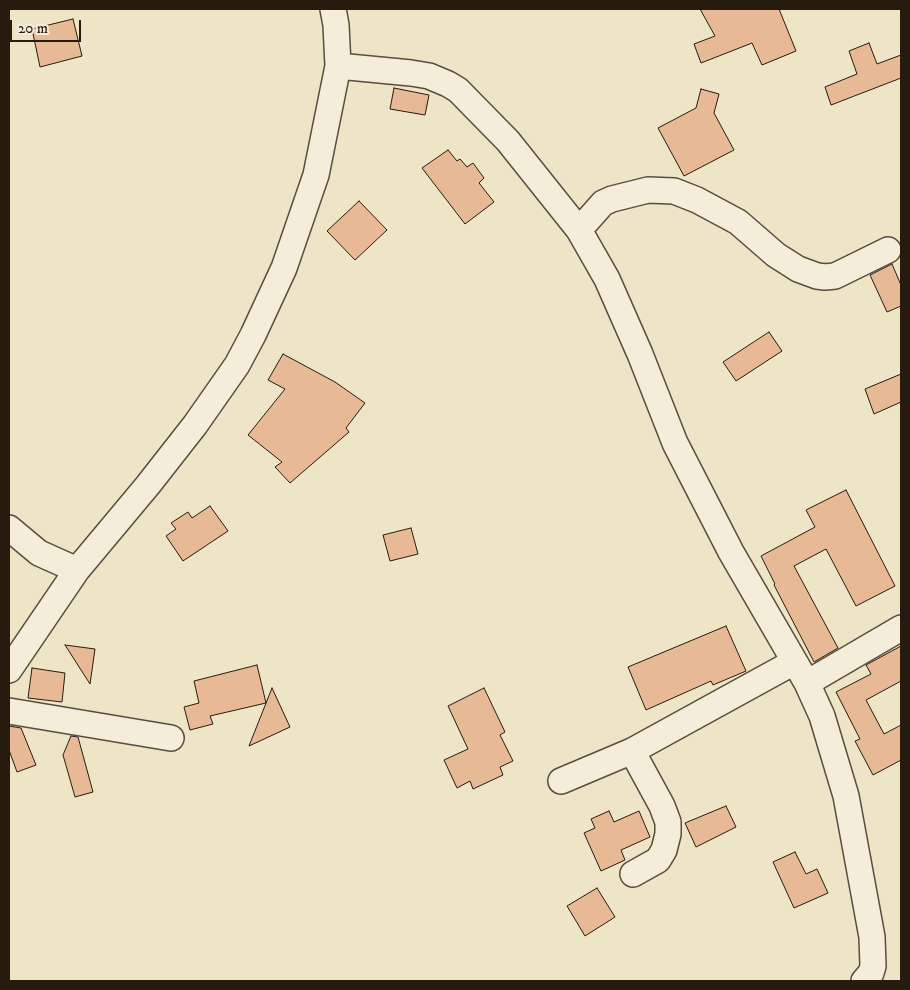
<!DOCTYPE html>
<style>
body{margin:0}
#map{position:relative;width:910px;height:990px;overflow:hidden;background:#eee4c6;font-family:"IM FELL DW Pica",serif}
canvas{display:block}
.frame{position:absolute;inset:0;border:10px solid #271b0f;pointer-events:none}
.scale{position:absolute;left:10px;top:20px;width:71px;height:22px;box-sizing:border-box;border:2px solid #271b0f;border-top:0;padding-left:6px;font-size:15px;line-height:18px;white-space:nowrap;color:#271b0f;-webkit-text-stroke:4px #f4edda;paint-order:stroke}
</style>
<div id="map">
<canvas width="910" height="990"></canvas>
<div class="frame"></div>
<div class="scale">20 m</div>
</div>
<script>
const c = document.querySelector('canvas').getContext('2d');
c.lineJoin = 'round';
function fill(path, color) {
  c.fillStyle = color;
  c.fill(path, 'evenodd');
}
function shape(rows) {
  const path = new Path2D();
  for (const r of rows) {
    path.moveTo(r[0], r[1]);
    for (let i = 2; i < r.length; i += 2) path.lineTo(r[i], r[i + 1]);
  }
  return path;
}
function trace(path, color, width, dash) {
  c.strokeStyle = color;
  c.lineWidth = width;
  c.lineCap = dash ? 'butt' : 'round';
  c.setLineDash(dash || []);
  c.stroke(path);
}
const building = shape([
 [700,9,779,9,796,51,762,65,752,43,701,63,694,44,715,36,700,9],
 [73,19,82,56,40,67,32,29,73,19],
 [869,43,877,64,901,55,901,78,831,105,825,87,857,74,849,51,869,43],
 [394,88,429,95,425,115,390,109,394,88],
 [701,89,719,94,714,113,734,150,684,176,658,128,696,108,701,89],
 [448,150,457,161,460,159,467,167,473,163,484,178,479,183,494,202,465,224,422,168,448,150],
 [359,201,387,230,355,260,327,231,359,201],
 [892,264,901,285,901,306,887,312,870,275,892,264],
 [769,332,782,351,736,381,723,362,769,332],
 [283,354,335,382,365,403,346,428,349,432,290,483,275,467,282,462,248,435,285,389,268,380,283,354],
 [901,374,901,402,874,414,865,389,901,374],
 [846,490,895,586,856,606,826,549,794,566,838,648,814,662,774,585,775,584,761,556,815,527,806,510,846,490],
 [210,506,228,531,183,561,166,536,176,529,171,523,188,512,192,518,210,506],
 [411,528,418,554,390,561,383,535,411,528],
 [726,626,746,671,713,685,711,681,646,710,628,667,726,626],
 [65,645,95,649,90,684,65,645],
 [901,646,901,681,866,700,884,734,901,725,901,760,873,775,855,741,860,739,836,692,871,674,866,665,901,646],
 [257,665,266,703,210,716,213,724,190,730,184,707,199,703,194,681,257,665],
 [32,668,65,673,62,702,28,698,32,668],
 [272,688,290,727,249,746,272,688],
 [484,688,505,732,500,735,513,761,500,767,503,775,473,789,470,781,457,788,444,760,468,749,448,706,484,688],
 [9,726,21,728,36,765,17,772,9,750,9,726],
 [71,736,78,737,93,792,75,797,63,755,71,736],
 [726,806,736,827,696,847,685,823,726,806],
 [609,811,614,822,639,811,650,837,621,850,625,860,601,871,584,833,595,828,591,819,609,811],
 [795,852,806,874,817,869,828,893,794,908,773,862,795,852],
 [597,888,615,917,585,936,567,906,597,888]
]);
const minor = shape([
 [338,66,411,73,429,76,448,84,458,90,508,141,579,230,607,279,640,354,675,443,731,552,807,683,822,716,846,796,872,937,873,966,871,973,864,981],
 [579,230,603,203,612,199,648,190,674,191,697,200,738,222,776,255,798,269,817,276,825,277,835,276,888,250],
 [9,528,39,553,77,570],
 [9,670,77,570,148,485,195,425,237,365,253,335,284,268,316,175,338,66,336,25,333,9],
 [807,683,901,628],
 [9,711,171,738],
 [632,751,662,806,668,822,668,834,664,850,658,860,633,874],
 [561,781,632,751,794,662]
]);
fill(building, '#e7ba95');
trace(building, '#271b0f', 1);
trace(minor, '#594d3d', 28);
trace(minor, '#f4edda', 25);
</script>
